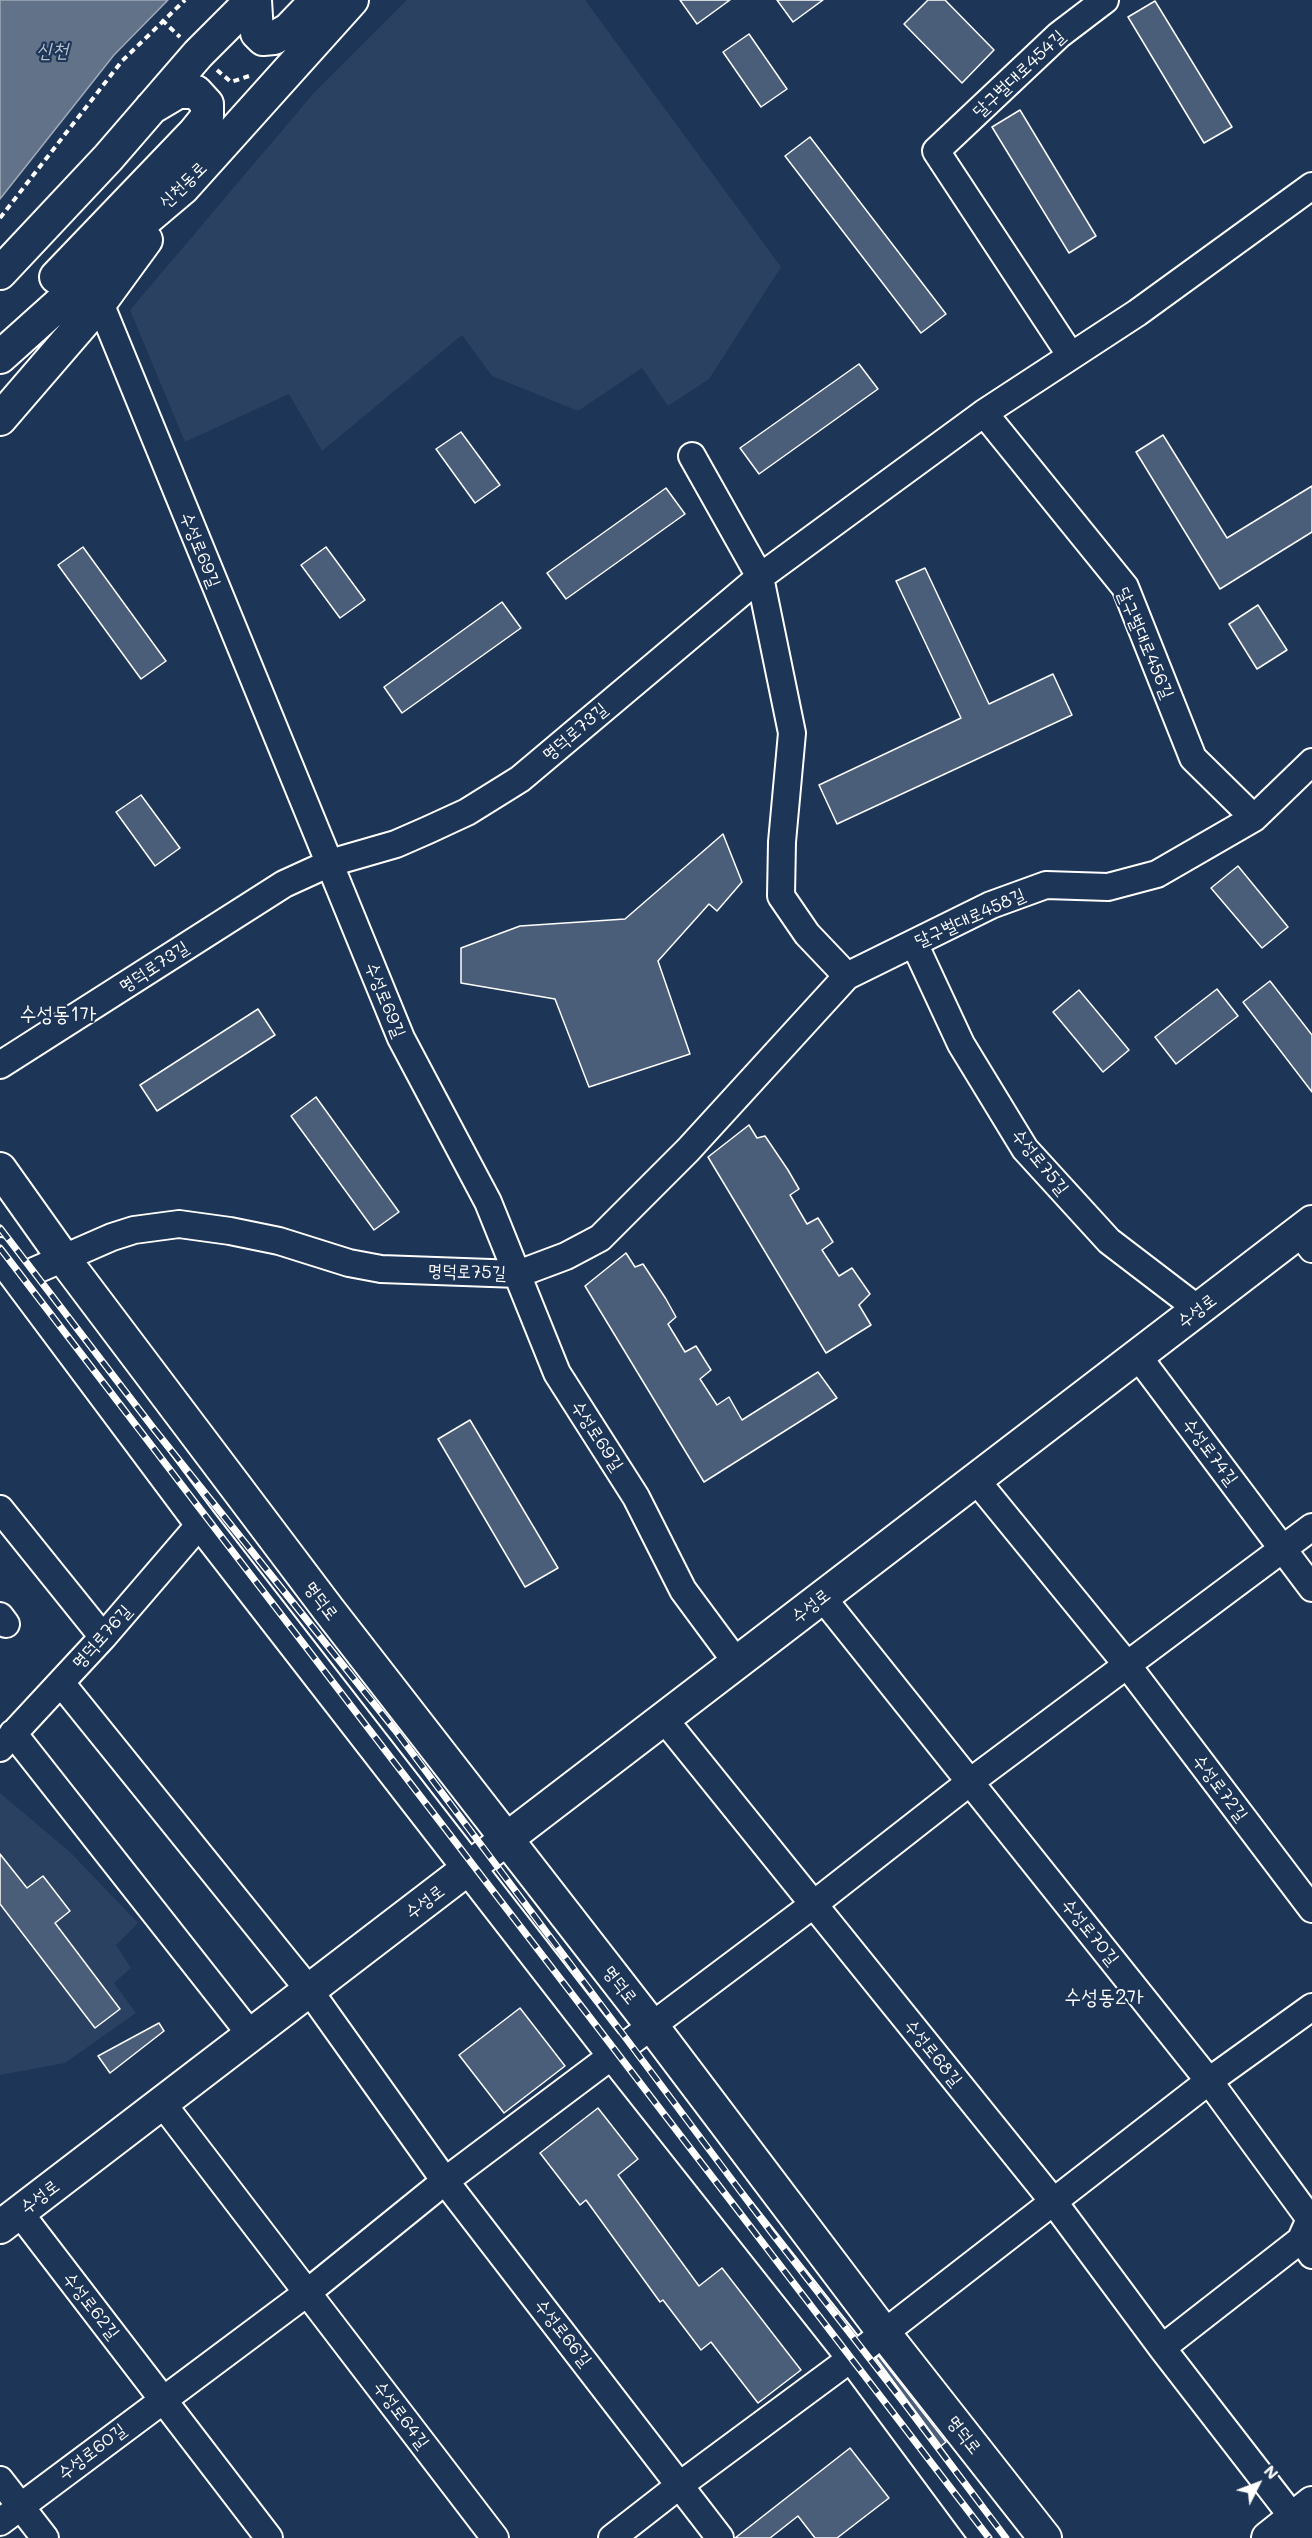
<!DOCTYPE html>
<meta charset="utf-8">
<style>
body{margin:0}
#map{position:relative;width:1312px;height:2538px;overflow:hidden;background:#1d3557;font-family:Mali,sans-serif}
canvas{display:block}
.north{position:absolute;left:1228px;top:2454px;width:60px;height:60px;-webkit-text-stroke:4px #1d3557;paint-order:stroke;rotate:48deg;font-size:16px;font-weight:700;line-height:24px;text-align:center;color:#fff}
.north::after{content:'';display:block;margin:auto;width:21px;height:27px;background:#fff;clip-path:polygon(50% 0,100% 100%,50% 72%,0 100%)}
</style>
<div id="map">
<canvas width="1312" height="2538"></canvas>
<div class="north">N</div>
</div>
<script>
const c = document.querySelector('canvas').getContext('2d');
c.lineJoin = 'round';
function fill(path, color) {
  c.fillStyle = color;
  c.fill(path, 'evenodd');
}
function shape(rows) {
  const path = new Path2D();
  for (const r of rows) {
    path.moveTo(r[0], r[1]);
    for (let i = 2; i < r.length; i += 2) path.lineTo(r[i], r[i + 1]);
  }
  return path;
}
function trace(path, color, width, dash) {
  c.strokeStyle = color;
  c.lineWidth = width;
  c.lineCap = dash ? 'butt' : 'round';
  c.setLineDash(dash || []);
  c.stroke(path);
}
function write(font, color, halo, rows, align = 'center') {
  c.font = font + ' Mali,"Poor Story",sans-serif';
  c.lineWidth = 4.5;
  c.setLineDash([]);
  c.textBaseline = 'middle';
  c.strokeStyle = halo;
  c.fillStyle = color;
  for (const [text, x, y, turn = 0] of rows) {
    c.save();
    c.translate(x, y);
    c.rotate((+turn || 0) * Math.PI / 180);
    c.textAlign = isNaN(turn) ? turn : align;
    if (halo) c.strokeText(text, 0, 0);
    c.fillText(text, 0, 0);
    c.restore();
  }
}
const built = shape([
 [407,0,585,0,781,267,709,379,668,406,642,368,578,411,492,376,462,335,322,451,289,394,185,442,130,310,313,94],
 [0,1793,70,1852,138,1923,116,1945,131,1968,114,1983,136,2013,65,2063,0,2075]
]);
const water = shape([
 [0,0,168,0,114,55,0,199,0,0]
]);
const building = shape([
 [680,0,730,0,697,24,680,0],
 [777,0,823,0,793,22,777,0],
 [928,0,945,0,994,50,962,83,904,24,928,0],
 [1155,1,1232,127,1204,143,1128,17,1155,1],
 [749,34,787,89,761,107,723,52,749,34],
 [1020,110,1096,236,1069,253,992,127,1020,110],
 [810,137,946,314,921,333,785,156,810,137],
 [859,364,878,389,759,474,740,448,859,364],
 [461,432,500,485,475,503,436,449,461,432],
 [1163,435,1227,538,1312,486,1312,532,1220,589,1136,452,1163,435],
 [666,488,685,514,566,599,547,573,666,488],
 [83,547,166,661,141,679,58,565,83,547],
 [326,547,365,600,340,618,301,565,326,547],
 [925,568,989,704,1053,674,1072,715,837,824,819,785,961,718,896,581,925,568],
 [502,602,521,628,402,713,384,687,502,602],
 [1258,605,1287,650,1257,669,1229,624,1258,605],
 [141,795,180,848,155,866,116,812,141,795],
 [723,834,742,882,717,911,709,904,658,961,690,1054,589,1087,555,999,461,983,461,948,520,926,625,919,723,834],
 [1238,866,1288,927,1262,948,1211,888,1238,866],
 [1270,981,1312,1035,1312,1092,1243,1002,1270,981],
 [1217,989,1238,1016,1176,1064,1155,1037,1217,989],
 [1079,990,1129,1050,1103,1072,1053,1012,1079,990],
 [258,1009,275,1035,157,1111,140,1085,258,1009],
 [316,1097,399,1212,374,1230,291,1116,316,1097],
 [749,1125,757,1138,765,1136,788,1170,799,1189,790,1195,807,1224,818,1218,833,1242,822,1250,839,1276,852,1268,870,1294,859,1305,871,1325,826,1353,708,1157,749,1125],
 [626,1253,635,1267,643,1264,666,1299,676,1317,668,1324,685,1352,696,1346,711,1370,700,1379,717,1405,729,1397,742,1420,818,1372,837,1398,704,1482,585,1286,626,1253],
 [470,1420,558,1568,525,1587,438,1439,470,1420],
 [0,1854,27,1888,43,1876,70,1911,55,1923,120,2009,95,2028,0,1904,0,1854],
 [520,2008,565,2066,504,2113,459,2055,520,2008],
 [159,2023,164,2031,110,2073,98,2056,159,2023],
 [598,2108,638,2159,618,2175,699,2286,722,2268,801,2370,758,2403,711,2342,701,2350,663,2300,660,2302,586,2200,580,2205,540,2153,598,2108],
 [879,2356,946,2442,941,2446,876,2358,879,2356],
 [850,2448,889,2498,837,2538,815,2538,798,2516,770,2538,735,2538,850,2448]
]);
const path = shape([
 [164,20,163,21,180,37],
 [217,70,231,82,249,76],
 [0,218,122,61,185,0]
]);
const minor = shape([
 [100,303,401,1038,488,1202,557,1373,636,1497,683,1590,737,1663],
 [1071,356,936,151,1059,35,1105,0],
 [984,413,1125,587,1193,758,1254,818],
 [692,456,760,577,792,733,782,842,781,896,807,934,847,976],
 [914,943,961,1044,1025,1149,1109,1241,1198,1309],
 [0,1065,284,884,330,863,396,844,428,830,467,812,520,779,760,577,984,413,1137,313,1312,186],
 [1299,1232,1312,1249],
 [18,1278,112,1237,134,1230,179,1224,230,1231,279,1241,349,1263,381,1269,518,1274,566,1256,600,1238,688,1150,847,976,991,905,1046,885,1108,887,1157,874,1254,818,1312,762],
 [1137,1355,1312,1588],
 [976,1480,1128,1666,1312,1909],
 [0,1509,103,1637],
 [822,1597,1209,2081,1310,2219,1301,2239,1312,2255],
 [0,1616,6,1624],
 [61,1683,309,1990,445,2181,720,2538],
 [664,1719,1053,2201,1162,2348,1309,2538],
 [13,1733,251,2035],
 [0,1748,103,1637,201,1523],
 [162,2103,495,2538],
 [19,2212,269,2538],
 [1162,2348,1312,2231],
 [0,2480,45,2538],
 [0,2522,308,2292,445,2181,814,1904,970,1782,1312,1527],
 [612,2538,680,2485,853,2357,1209,2081,1312,2007]
]);
const major = shape([
 [255,0,257,33,263,39,274,38,288,30,317,0],
 [0,273,108,158,198,54,252,0],
 [56,277,194,133,207,117,207,104,196,92,178,92,151,108],
 [0,357,58,305,144,221,183,188,352,0],
 [0,419,100,303,146,240],
 [0,1169,64,1259,328,1609,652,2026,884,2333,1045,2538],
 [0,1254,201,1523,614,2055,853,2357,987,2538],
 [0,2227,1312,1222],
 [1268,2538,1312,2503]
]);
const rail = shape([
 [0,1228,154,1429,395,1730,771,2232,905,2404,1006,2538],
 [0,1248,989,2538]
]);
const streetNames = [
 ["달구벌대로454길",1019,74,-43],
 ["신천동로",183,185,-44],
 ["수성로69길",200,550,68],
 ["달구벌대로456길",1145,643,67],
 ["명덕로73길",575,732,-40],
 ["달구벌대로458길",970,918,-24],
 ["명덕로73길",154,967,-33],
 ["수성로69길",385,1000,68],
 ["수성로75길",1040,1162,51],
 ["명덕로75길",467,1272,2],
 ["수성로",1197,1311,-37],
 ["수성로69길",597,1436,57],
 ["수성로74길",1210,1452,53],
 ["명덕로",321,1601,53],
 ["수성로",811,1606,-38],
 ["명덕로76길",102,1637,-48],
 ["수성로72길",1220,1788,53],
 ["수성로",425,1902,-37],
 ["수성로70길",1090,1932,51],
 ["명덕로",620,1985,52],
 ["수성로68길",933,2053,51],
 ["수성로",40,2197,-37],
 ["수성로62길",91,2306,52],
 ["수성로66길",563,2333,52],
 ["수성로64길",401,2415,53],
 ["명덕로",964,2435,52],
 ["수성로60길",92,2452,-37]
];
const waterNames = [
 ["신천",52,51]
];
const quarterNames = [
 ["수성동1가",58,1015],
 ["수성동2가",1104,1998]
];
fill(built, '#2a4161');
fill(water, '#617289');
trace(water, '#a0aab8', 1.5);
fill(building, '#4a5d79');
trace(building, '#fff', 1.5);
trace(minor, '#fff', 30);
trace(major, '#fff', 36);
trace(path, '#fff', 4, [6, 4.5]);
trace(minor, '#1d3557', 26);
trace(major, '#1d3557', 32);
trace(rail, '#fff', 7);
trace(rail, '#1d3557', 4.5, [14]);
write('18px', '#fff', '#1d3557', streetNames);
write('italic 20px', '#b8c0ca', '#1d3557', waterNames);
write('21px', '#fff', '#1d3557', quarterNames);
</script>
